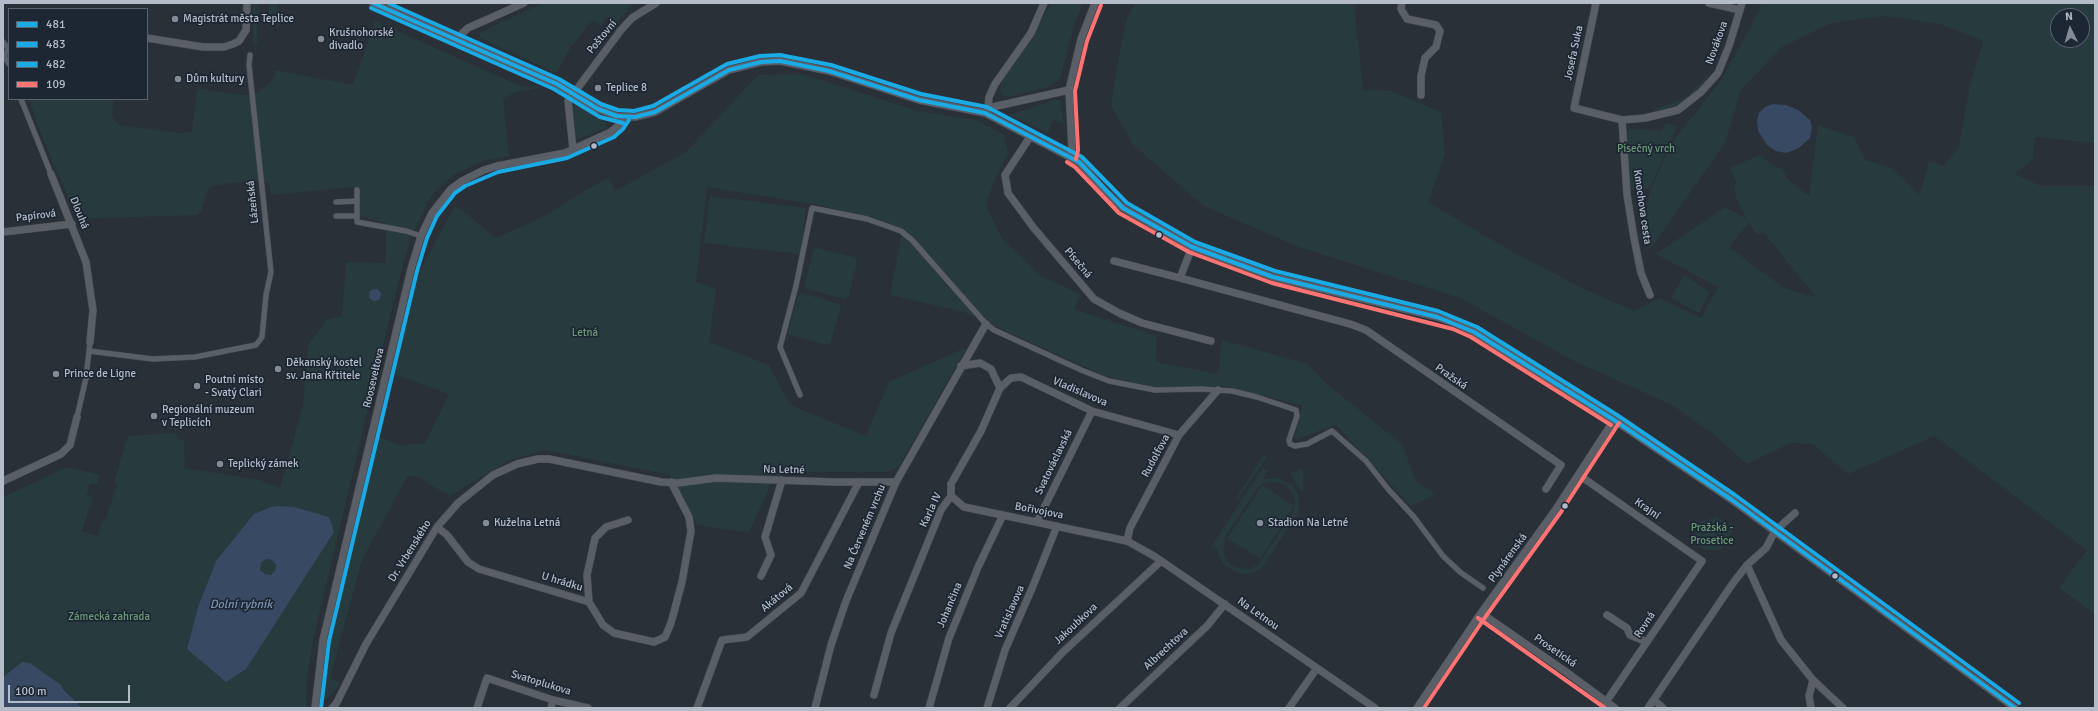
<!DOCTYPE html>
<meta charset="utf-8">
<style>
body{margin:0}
#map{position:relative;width:2098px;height:711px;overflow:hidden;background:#2a3038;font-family:Signika,sans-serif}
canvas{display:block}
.frame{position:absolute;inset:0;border:4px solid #b4bcc9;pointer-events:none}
.legend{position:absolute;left:8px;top:8px;width:140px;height:92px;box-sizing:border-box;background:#1d2633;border:1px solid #59626f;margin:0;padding:5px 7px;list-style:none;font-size:12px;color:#b4bcc9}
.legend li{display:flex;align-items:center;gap:8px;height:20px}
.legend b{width:20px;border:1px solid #59626f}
.north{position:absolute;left:2050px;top:8px;width:40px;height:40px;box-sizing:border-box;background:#1d2633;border:1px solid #59626f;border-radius:50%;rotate:355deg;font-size:11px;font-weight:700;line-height:16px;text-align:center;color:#b4bcc9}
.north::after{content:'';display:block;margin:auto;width:14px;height:18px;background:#848b96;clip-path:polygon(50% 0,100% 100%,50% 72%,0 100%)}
.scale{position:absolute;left:8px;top:685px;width:122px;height:18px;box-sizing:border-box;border:2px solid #b4bcc9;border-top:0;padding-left:5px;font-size:12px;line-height:14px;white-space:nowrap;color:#b4bcc9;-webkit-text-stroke:3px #1d2633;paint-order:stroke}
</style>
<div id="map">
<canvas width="2098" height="711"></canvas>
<div class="frame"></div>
<ul class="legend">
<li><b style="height:5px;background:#1aaae6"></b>481</li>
<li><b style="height:5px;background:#1aaae6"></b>483</li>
<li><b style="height:5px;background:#1aaae6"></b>482</li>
<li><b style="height:5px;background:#ff7373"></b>109</li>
</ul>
<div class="north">N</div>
<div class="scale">100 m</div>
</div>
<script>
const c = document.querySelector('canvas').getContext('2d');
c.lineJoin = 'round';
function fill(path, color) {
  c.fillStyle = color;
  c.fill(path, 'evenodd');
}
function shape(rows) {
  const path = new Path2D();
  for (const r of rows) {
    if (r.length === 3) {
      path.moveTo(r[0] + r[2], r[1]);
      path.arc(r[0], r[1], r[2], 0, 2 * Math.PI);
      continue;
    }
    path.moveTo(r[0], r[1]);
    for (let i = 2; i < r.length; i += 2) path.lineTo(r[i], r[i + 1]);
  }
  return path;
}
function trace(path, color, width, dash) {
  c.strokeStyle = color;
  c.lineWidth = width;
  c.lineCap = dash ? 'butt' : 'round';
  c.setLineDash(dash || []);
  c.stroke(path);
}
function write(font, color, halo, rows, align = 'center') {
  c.font = font + ' Signika,sans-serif';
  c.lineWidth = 3.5;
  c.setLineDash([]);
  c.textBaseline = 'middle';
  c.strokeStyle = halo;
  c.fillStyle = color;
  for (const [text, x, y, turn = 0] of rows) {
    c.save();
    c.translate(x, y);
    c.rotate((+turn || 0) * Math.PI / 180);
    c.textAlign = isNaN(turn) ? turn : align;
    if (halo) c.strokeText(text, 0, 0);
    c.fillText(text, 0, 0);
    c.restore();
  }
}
const green = shape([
 [253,3,257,3,257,45,253,45],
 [269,3,277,3,279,25,269,24],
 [543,3,634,3,616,23,611,18,605,18,601,25,592,21,571,47,556,73,480,38,480,33,493,26],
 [1051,3,1083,3,1075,22,1060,79,1049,87,1008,97,1004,95,1000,91,1001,83,1039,24],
 [1135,3,1356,3,1355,13,1363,90,1391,91,1441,112,1445,154,1428,202,1513,252,1580,287,1634,311,1660,298,1701,318,1718,287,1656,254,1725,207,1747,219,1737,200,1734,188,1737,182,1729,168,1760,155,1773,166,1782,168,1788,179,1809,196,1818,125,1854,137,1865,160,1890,167,1920,195,1929,161,1944,166,1959,146,1970,85,1983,41,1940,24,1885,16,1831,23,1782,47,1741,90,1725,143,1651,248,1639,238,1651,189,1670,145,1719,83,1746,36,1762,3,2095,3,2095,143,2035,137,2033,159,2015,174,2041,186,2095,186,2095,614,2059,588,2087,550,1935,436,1848,474,1813,444,1791,443,1747,464,1713,434,1672,405,1574,361,1460,298,1299,247,1204,206,1133,145,1111,105,1117,66,1127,18],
 [2058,16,2082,16,2082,40,2058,40],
 [1749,223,1756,234,1764,233,1816,297,1784,288,1729,247],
 [375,21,507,80,522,86,542,87,514,93,503,99,509,156,485,160,453,175,436,191,428,202,411,237,397,287,313,640,306,685,307,708,82,708,62,687,61,685,22,662,3,677,3,497,67,467,100,475,97,485,90,484,86,495,93,497,82,531,98,536,103,519,106,519,117,484,114,483,128,436,176,433,178,439,184,441,185,468,260,480,280,488,303,406,308,345,326,320,342,316,346,262,386,263,386,223,361,216,359,211,360,193,353,187,271,195,269,183,251,180,212,186,207,191,202,210,197,215,78,219,43,139,29,99,114,99,112,114,114,121,119,125,179,133,192,132,197,89,245,95,255,94,268,85,275,76,275,70,353,85],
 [276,507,334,532,289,600,187,649,198,607,216,561,272,508],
 [1712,70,1703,83,1686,100,1679,105,1655,111,1655,109,1680,100,1691,93],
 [802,74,918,111,976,120,1004,135,1008,154,995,178,986,205,1002,239,1041,276,1080,294,1074,309,1157,336,1156,362,1218,374,1222,340,1308,364,1327,384,1403,445,1415,480,1435,494,1411,506,1336,425,1294,440,1302,405,1223,386,1155,387,1105,376,964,312,890,295,903,229,821,205,707,187,696,282,716,288,709,342,769,365,790,405,866,436,889,382,967,347,899,466,887,472,785,472,770,486,749,533,697,525,670,475,545,450,510,460,449,496,416,476,407,477,362,560,330,678,340,683,328,699,324,698,326,667,352,538,367,469,378,437,401,445,425,443,449,394,393,374,419,273,455,205,496,238,547,215,582,192,609,178,615,191,686,152,758,75],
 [1055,100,1060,100,1064,124,1053,120,1048,133,1010,115],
 [576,103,606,122,607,128,577,139,573,107],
 [1666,123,1677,126,1650,188,1630,190,1626,134,1630,129,1662,131],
 [710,196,806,208,800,254,704,243],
 [817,248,854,257,857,261,849,296,845,299,807,289,805,285,813,251],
 [1684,275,1710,292,1699,313,1671,298],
 [802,293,839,304,841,306,830,344,827,345,789,335,788,332,798,295],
 [1263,455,1267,457,1237,500,1235,500],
 [1263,468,1268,471,1263,479,1278,478,1292,485,1298,495,1299,511,1263,567,1253,573,1241,574,1225,566,1219,556,1218,549,1216,550,1211,547],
 [1276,482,1285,485,1292,492,1295,501,1294,511,1258,565,1249,569,1234,567,1226,560,1223,551,1226,535,1257,488,1265,483],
 [1303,469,1303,491,1302,492,1290,473],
 [1263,485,1294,506,1260,559,1227,538],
 [1716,517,1734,529,1721,550,1704,550,1691,540,1701,522],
 [268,567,8]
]);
const water = shape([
 [1773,104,1786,105,1798,110,1810,120,1812,128,1810,138,1799,148,1786,153,1776,151,1767,145,1758,131,1757,120,1759,113,1765,107],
 [375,295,6],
 [277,506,294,507,329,517,334,532,246,669,226,682,187,649,198,607,216,561,254,514,271,507],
 [266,559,272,560,276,565,275,571,271,575,265,574,260,570,261,563],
 [22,662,30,663,61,685,62,688,82,708,3,708,3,677]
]);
const pedestrian = shape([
 [3,42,8,48],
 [9,48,4,56,9,64],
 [21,99,51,174],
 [357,190,357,222,406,231,421,236],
 [336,202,357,201],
 [336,216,357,216],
 [89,351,153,359,195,357,256,345,262,337,266,295,271,272,249,65,250,55],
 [800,395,780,347,796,286,812,208,867,219,901,231,912,240,986,324,994,330,1081,370,1109,381,1155,390,1201,389,1232,391,1257,397,1296,410,1297,416,1289,440,1290,444,1295,446,1307,444,1332,431,1366,461,1388,489,1414,517,1443,556,1460,572,1483,588],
 [77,417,86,378,90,342]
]);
const minor = shape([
 [373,3,557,84,598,109,617,116,635,117,655,112,729,70,761,62,780,61,829,71,919,100,985,113,1079,162,1105,191,1123,208,1192,247,1273,277,1437,317,1455,323,1474,332,1614,420,1732,500,2015,708],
 [1402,3,1401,9,1407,19,1436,25,1440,31,1436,47,1425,58,1421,76,1421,95],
 [1596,3,1574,108,1622,120,1645,118,1678,110,1701,92,1718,73,1729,46,1742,3],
 [1709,3,1740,10],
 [147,38,203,47,224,47,233,44,239,41,246,30,247,3],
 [455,40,468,28,524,3],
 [988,108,989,97,995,84,1031,33,1044,3],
 [987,111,988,108,1069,90],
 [1622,120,1627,195,1634,238,1641,273,1650,295],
 [1030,137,1005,175,1008,193,1033,227,1094,299,1119,313,1142,323,1211,341],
 [573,149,568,101,621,30,632,18,656,3],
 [1070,157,1072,150,1069,90,1081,39,1095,3],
 [51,174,86,262,93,310,90,342],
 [3,232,72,224],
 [1114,261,1180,278,1192,247],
 [1180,278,1350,324,1366,330,1561,465,1546,489],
 [1000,388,1011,378,1021,377,1092,411,1179,435],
 [1579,475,1702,561,1606,702],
 [3,481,61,454,70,445,77,417],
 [951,496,964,507,1127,541,1154,556,1375,708],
 [1795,513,1775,531,1766,548,1747,565,1781,640,1813,680,1843,708],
 [1037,522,1092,411],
 [437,527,447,535,468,562,479,569,589,602,603,625,614,633,654,642,665,637,671,623,682,582,691,531,689,517,671,482],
 [1127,541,1130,528,1179,435,1218,390],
 [761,576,771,555,765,537,782,480],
 [589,602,587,575,595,538,606,527,628,520],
 [1481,613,1569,674,1615,708],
 [1607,615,1627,628,1630,635,1647,642],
 [874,695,891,633,941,510,951,496,951,484,981,431,1000,388,991,369,980,363,961,366],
 [1654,700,1663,708],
 [315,708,323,640,411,269,421,236,432,213,451,189,462,181,484,170,497,166,565,153,611,132,619,125,624,117],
 [332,708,336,704,366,644,437,527,458,503,493,475,517,464,538,459,549,459,661,482,678,483,716,478,834,482,896,482],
 [477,708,487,678,553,700,588,708],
 [551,708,553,700],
 [697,708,722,640,747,637,801,593,859,482],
 [815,708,831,645,846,601,896,482,986,324],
 [929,708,949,638,978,567,1003,515],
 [987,708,1005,650,1033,586,1057,526],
 [1010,708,1063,652,1161,561],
 [1120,708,1207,626,1225,604],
 [1289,708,1317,668],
 [1417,708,1481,613,1556,509,1614,420],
 [1648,708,1733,583,1747,565],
 [1811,708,1809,696,1813,680]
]);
const bus1 = shape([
 [373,3,557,84,598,109,617,116,635,117,655,112,729,70,761,62,780,61,829,71,919,100,985,113,1079,162,1123,208,1192,247,1273,277,1437,317,1474,332,1614,420,1732,500,2015,708]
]);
const bus2 = shape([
 [371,8,554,89,600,117,623,123],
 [321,708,329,641,417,271,427,238,437,216,455,193,465,186,498,172,567,158,614,137,623,129,629,120]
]);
const bus3 = shape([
 [388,3,559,79,601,104,618,110,634,111,653,106,727,64,760,56,780,55,831,65,921,94,987,107,1082,157,1127,203,1195,242,1275,271,1438,311,1477,327,1617,415,1735,495,2019,703]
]);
const bus4 = shape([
 [1076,159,1078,150,1075,91,1087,41,1101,5],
 [1067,162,1075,167,1119,213,1189,252,1272,283,1453,329,1471,337,1611,425],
 [1478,618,1605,708],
 [1424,708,1486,616,1561,512,1619,423]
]);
const markers = [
 [175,19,4,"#848b96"],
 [321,39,4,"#848b96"],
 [178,79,4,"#848b96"],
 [598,88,4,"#848b96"],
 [594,146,3.5,"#b4bcc9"],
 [1159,235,3.5,"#b4bcc9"],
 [278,369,4,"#848b96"],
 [56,374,4,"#848b96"],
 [197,386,4,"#848b96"],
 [154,416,4,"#848b96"],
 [220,464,4,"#848b96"],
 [1565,506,3.5,"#b4bcc9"],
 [486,523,4,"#848b96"],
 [1260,523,4,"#848b96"],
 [1835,576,3.5,"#b4bcc9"]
];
const poiNames = [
 ["Magistrát města Teplice",183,19],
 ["Krušnohorské",329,33],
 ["divadlo",329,46],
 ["Dům kultury",186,79],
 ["Teplice 8",606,88],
 ["Děkanský kostel",286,363],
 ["sv. Jana Křtitele",286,376],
 ["Prince de Ligne",64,374],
 ["Poutní místo",205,380],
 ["- Svatý Clari",205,393],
 ["Regionální muzeum",162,410],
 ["v Teplicích",162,423],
 ["Teplický zámek",228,464],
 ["Kuželna Letná",494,523],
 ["Stadion Na Letné",1268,523]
];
const streetNames = [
 ["Poštovní",602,37,-51],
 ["Novákova",1717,43,-70],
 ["Josefa Suka",1574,53,-78],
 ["Lázeňská",253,202,-96],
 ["Kmochova cesta",1642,207,82],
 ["Dlouhá",79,213,68],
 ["Papírová",36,216,-7],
 ["Písečná",1078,263,50],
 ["Pražská",1451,377,35],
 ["Rooseveltova",374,378,-77],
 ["Vladislavova",1080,392,23],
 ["Rudolfova",1156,456,-62],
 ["Svatováclavská",1054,462,-64],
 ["Na Letné",784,470,1],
 ["Krajní",1647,509,35],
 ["Karla IV",931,510,-65],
 ["Bořivojova",1039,511,11],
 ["Na Červeném vrchu",865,527,-67],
 ["Dr. Vrbenského",410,551,-58],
 ["Plynárenská",1508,558,-54],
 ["U hrádku",562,582,17],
 ["Akátová",777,598,-40],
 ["Johančina",950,605,-67],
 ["Vratislavova",1010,612,-66],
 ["Na Letnou",1258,614,35],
 ["Jakoubkova",1076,624,-43],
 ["Rovná",1645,625,-56],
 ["Albrechtova",1166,649,-43],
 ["Prosetická",1555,651,35],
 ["Svatoplukova",541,683,17]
];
const parkNames = [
 ["Písečný vrch",1646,149],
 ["Letná",585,333],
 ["Pražská -",1712,528],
 ["Prosetice",1712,541],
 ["Zámecká zahrada",109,617]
];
const waterNames = [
 ["Dolní rybník",241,605]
];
fill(green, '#273a3e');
fill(water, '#384963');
trace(pedestrian, '#484c53', 6);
trace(minor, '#484c53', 8);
trace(pedestrian, '#5a5e66', 5);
trace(minor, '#5a5e66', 7);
trace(bus1, '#1aaae6', 4);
trace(bus2, '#1aaae6', 4);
trace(bus3, '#1aaae6', 4);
trace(bus4, '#ff7373', 4);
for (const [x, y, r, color] of markers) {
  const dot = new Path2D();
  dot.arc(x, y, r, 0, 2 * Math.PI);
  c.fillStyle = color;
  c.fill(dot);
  trace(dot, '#1d2633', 1.5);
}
write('11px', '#b4bcc9', '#1d2633', poiNames, 'left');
write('11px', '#b4bcc9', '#1d2633', streetNames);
write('11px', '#6b9a76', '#1d2633', parkNames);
write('italic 12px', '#7c92b1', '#1d2633', waterNames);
</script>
